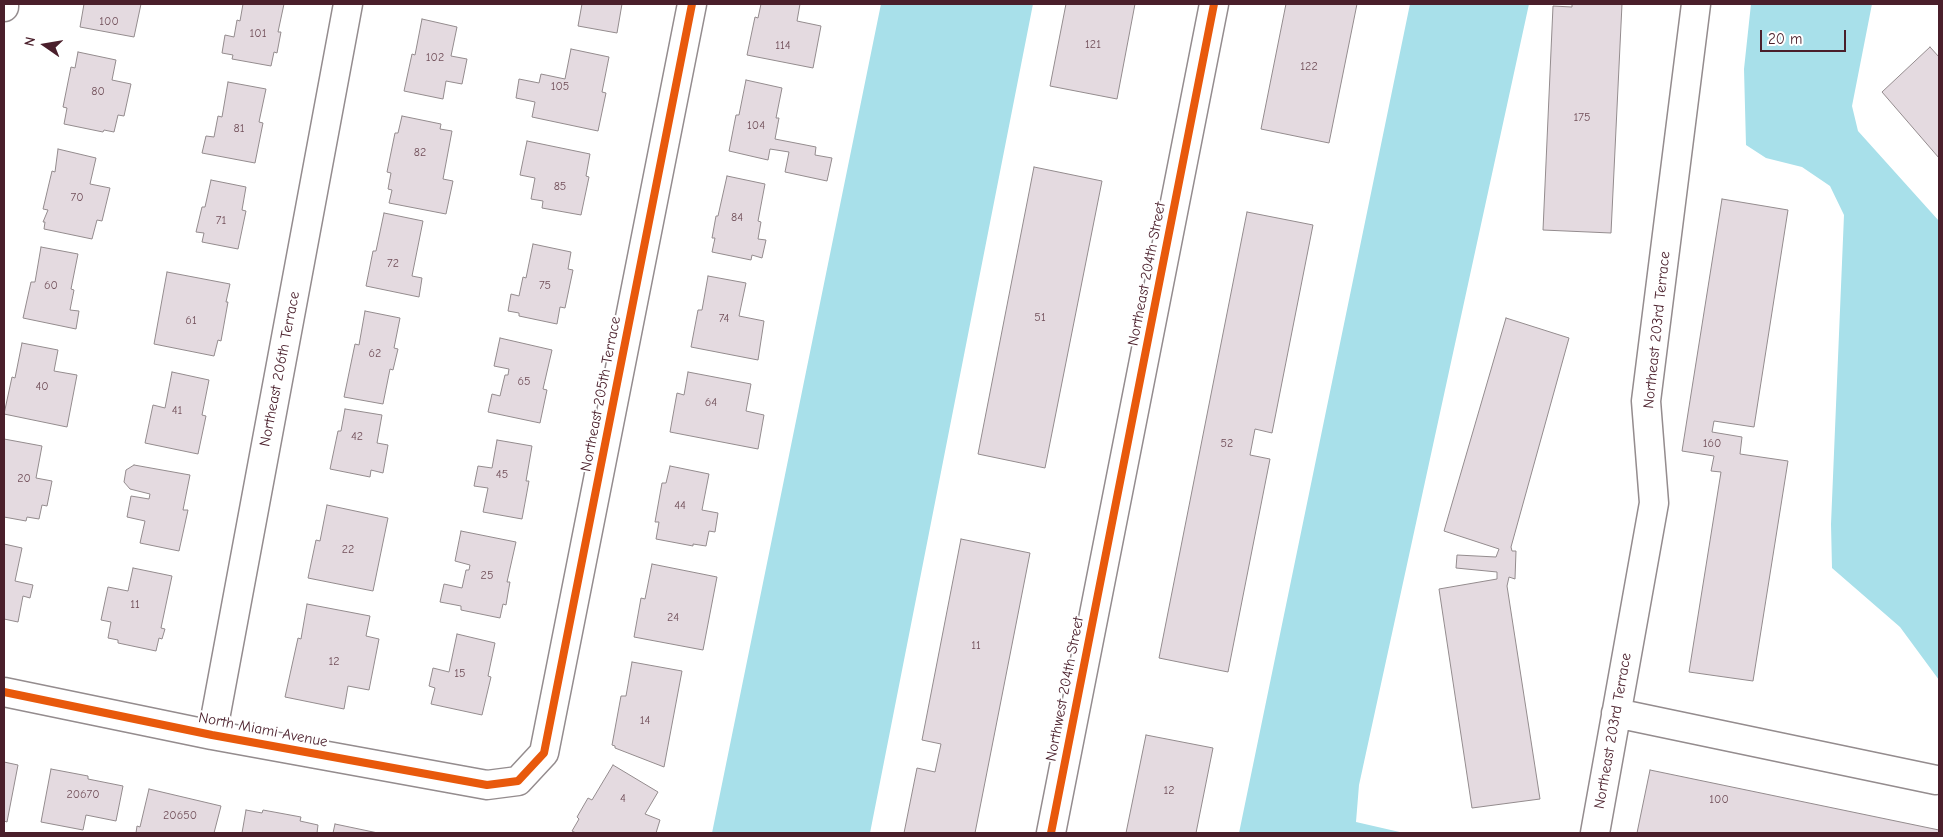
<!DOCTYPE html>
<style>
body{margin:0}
#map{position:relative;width:1943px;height:837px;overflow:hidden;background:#fff;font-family:"Comic Neue",sans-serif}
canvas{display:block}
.frame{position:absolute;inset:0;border:5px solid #4a1f2b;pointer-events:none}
.north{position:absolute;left:20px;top:20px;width:50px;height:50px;-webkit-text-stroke:4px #fff;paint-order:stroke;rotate:283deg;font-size:14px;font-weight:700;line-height:20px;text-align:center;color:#4a1f2b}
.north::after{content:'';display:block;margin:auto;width:18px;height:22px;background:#4a1f2b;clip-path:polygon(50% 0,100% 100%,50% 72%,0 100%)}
.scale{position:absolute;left:1760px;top:30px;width:86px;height:22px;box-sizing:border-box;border:2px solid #4a1f2b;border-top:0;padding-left:6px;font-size:15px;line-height:18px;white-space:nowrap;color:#4a1f2b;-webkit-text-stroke:4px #fff;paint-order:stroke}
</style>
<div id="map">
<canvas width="1943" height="837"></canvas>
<div class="frame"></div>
<div class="north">N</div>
<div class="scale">20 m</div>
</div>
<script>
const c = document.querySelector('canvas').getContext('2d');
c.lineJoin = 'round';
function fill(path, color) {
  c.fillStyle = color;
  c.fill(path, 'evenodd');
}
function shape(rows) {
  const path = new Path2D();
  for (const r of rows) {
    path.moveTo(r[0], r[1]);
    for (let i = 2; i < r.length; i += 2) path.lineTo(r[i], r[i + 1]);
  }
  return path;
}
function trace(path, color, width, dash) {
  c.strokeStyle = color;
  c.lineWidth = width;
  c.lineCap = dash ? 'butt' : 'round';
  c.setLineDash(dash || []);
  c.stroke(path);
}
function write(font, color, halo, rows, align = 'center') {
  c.font = font + ' "Comic Neue",sans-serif';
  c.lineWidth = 4;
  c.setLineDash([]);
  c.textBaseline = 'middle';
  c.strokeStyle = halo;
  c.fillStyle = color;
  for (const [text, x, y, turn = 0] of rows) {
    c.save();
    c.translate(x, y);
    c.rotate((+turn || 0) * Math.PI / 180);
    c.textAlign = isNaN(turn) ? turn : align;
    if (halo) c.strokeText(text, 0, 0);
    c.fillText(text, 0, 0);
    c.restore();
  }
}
const water = shape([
 [881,4,1033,4,870,833,712,833],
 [1410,4,1529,4,1359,785,1356,822,1404,833,1239,833],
 [1751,4,1872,4,1852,106,1858,131,1939,221,1939,680,1900,627,1832,568,1831,524,1844,215,1830,186,1802,167,1766,158,1746,145,1744,69]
]);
const building = shape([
 [84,4,141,4,134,37,80,27,84,4],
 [243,4,284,4,278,32,281,32,277,53,274,52,271,66,232,59,233,55,222,53,225,35,234,37,237,20,240,21,243,4],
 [582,4,622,4,617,33,578,26,582,4],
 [761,4,800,4,797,21,821,26,813,68,747,55,755,17,758,18,761,4],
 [1066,4,1135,4,1117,99,1050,86,1066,4],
 [1286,4,1357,4,1329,143,1261,129,1286,4],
 [1572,4,1622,4,1611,233,1543,230,1553,6,1572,7,1572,4],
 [422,19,457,27,451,56,467,59,462,84,446,81,443,99,404,91,412,54,415,55,422,19],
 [1930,47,1939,57,1939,158,1882,92,1930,47],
 [571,49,609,57,602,92,606,93,598,131,532,117,535,102,516,98,519,79,539,83,541,74,565,79,571,49],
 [78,52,116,60,112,80,131,84,124,116,118,115,114,132,104,130,103,132,64,124,67,108,63,107,71,67,75,68,78,52],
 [746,80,782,88,776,118,779,118,775,139,816,147,815,155,832,158,827,181,785,172,789,152,770,149,768,160,729,151,736,115,739,115,746,80],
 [228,82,266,89,259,122,263,123,255,163,202,153,206,136,214,137,218,116,222,117,228,82],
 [402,116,441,124,440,129,452,131,443,179,453,181,446,214,389,203,392,190,388,189,391,173,387,172,395,133,398,133,402,116],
 [527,141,590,154,586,176,589,177,581,215,542,208,543,201,531,199,535,178,520,175,527,141],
 [58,149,96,158,90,184,110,188,102,221,97,220,92,239,44,229,45,222,43,222,48,210,43,209,52,171,55,172,58,149],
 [1034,167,1102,181,1045,468,978,454,1034,167],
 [727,176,765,184,758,221,761,222,758,239,766,240,762,258,752,255,751,260,712,252,715,238,712,238,716,216,718,216,727,176],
 [211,180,246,187,242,210,246,211,238,249,202,242,204,233,196,232,202,207,205,207,211,180],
 [1722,199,1788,210,1754,427,1714,421,1712,432,1742,437,1740,454,1788,461,1753,681,1689,672,1721,472,1711,471,1714,456,1682,451,1722,199],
 [1247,212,1313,225,1272,433,1255,429,1250,455,1270,459,1228,672,1159,658,1247,212],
 [384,213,423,221,412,276,422,278,419,297,366,286,373,251,376,251,384,213],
 [533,244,571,252,568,269,573,270,565,308,560,307,557,324,519,316,519,313,508,311,511,294,519,296,523,277,526,278,533,244],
 [41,247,78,254,71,289,74,290,70,310,79,311,76,329,23,318,31,282,35,282,41,247],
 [167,272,230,284,226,302,228,302,221,341,218,340,214,356,154,344,167,272],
 [708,276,746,283,739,316,764,321,758,360,691,347,698,310,702,310,708,276],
 [365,311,400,318,394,348,398,349,393,370,390,369,383,404,344,397,355,344,359,345,365,311],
 [1506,318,1569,338,1511,547,1512,551,1516,551,1515,579,1509,577,1507,586,1540,799,1472,808,1439,589,1497,579,1497,572,1456,568,1457,555,1496,557,1499,549,1444,531,1506,318],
 [500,338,552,350,543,389,547,390,540,423,488,412,492,394,500,396,505,375,508,375,509,369,494,366,500,338],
 [22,343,58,350,54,371,77,375,67,427,4,414,12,377,15,378,22,343],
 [172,372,209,380,202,415,206,416,198,454,145,443,153,405,165,408,172,372],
 [688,372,751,384,746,411,764,415,758,449,670,432,677,393,684,395,688,372],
 [345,409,382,415,377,443,388,445,383,473,371,470,370,477,330,469,338,431,341,431,345,409],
 [4,439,42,446,36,478,52,481,47,506,42,505,39,519,27,517,26,521,4,517,4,439],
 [497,440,532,446,526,481,529,481,522,519,483,512,488,488,474,486,478,466,492,468,497,440],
 [134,465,190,475,183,510,188,510,179,551,140,543,145,521,127,517,131,496,149,499,150,494,130,489,124,482,126,470,134,465],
 [670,466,709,474,702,510,718,513,715,532,709,531,706,546,693,544,693,546,656,539,659,522,655,522,662,483,666,483,670,466],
 [327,505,388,518,373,591,308,578,316,540,320,541,327,505],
 [461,531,516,542,507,582,510,582,508,593,506,605,503,604,500,618,461,610,461,606,440,602,444,584,462,588,466,570,469,570,470,565,455,561,461,531],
 [961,539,1030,553,975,833,904,833,917,768,935,772,941,744,922,740,961,539],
 [4,544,22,548,15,581,33,585,30,598,23,596,18,622,4,619,4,544],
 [652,564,717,577,703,650,634,637,641,598,645,599,652,564],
 [133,568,172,576,161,628,165,629,162,639,159,638,156,651,118,643,118,640,108,638,111,622,101,620,108,587,128,591,133,568],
 [307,604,370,616,366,636,379,639,369,690,348,686,344,709,285,697,298,638,301,639,307,604],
 [457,634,495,643,488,676,491,677,482,715,431,704,435,688,429,686,433,668,449,672,457,634],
 [632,662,682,671,664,767,615,748,615,746,612,745,621,696,626,696,632,662],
 [1146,735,1213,748,1196,833,1126,833,1146,735],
 [4,762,18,765,7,822,4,821,4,762],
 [613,765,658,792,645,814,660,820,656,833,576,833,572,831,579,819,577,817,588,798,592,800,613,765],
 [51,769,88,776,88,779,123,786,116,821,86,815,83,830,41,822,51,769],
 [1650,770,1939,830,1939,833,1637,833,1650,770],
 [149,789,221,806,214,833,136,833,137,826,140,827,149,789],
 [246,810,262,813,263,810,301,817,300,821,318,825,317,833,242,833,246,810],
 [335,824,378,833,333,833,335,824]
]);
const minor = shape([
 [4,692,212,735,487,785,518,781,544,753,692,4],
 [1616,713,1936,780],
 [212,735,348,4],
 [1051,833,1214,4],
 [1595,833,1654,503,1646,401,1696,4]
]);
const tertiary = shape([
 [4,7,4,4]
]);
const cycleway = shape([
 [4,692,212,735,487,785,518,781,544,753,692,4],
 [1051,833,1214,4]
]);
const numberNames = [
 ["100",109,22],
 ["101",258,34],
 ["121",1093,45],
 ["114",783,46],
 ["102",435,58],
 ["122",1309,67],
 ["105",560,87],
 ["80",98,92],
 ["175",1582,118],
 ["104",756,126],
 ["81",239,129],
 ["82",420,153],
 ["85",560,187],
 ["70",77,198],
 ["84",737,218],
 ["71",221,221],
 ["72",393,264],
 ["60",51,286],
 ["75",545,286],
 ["51",1040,318],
 ["74",724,319],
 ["61",191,321],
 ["62",375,354],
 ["65",524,382],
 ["40",42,387],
 ["64",711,403],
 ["41",177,411],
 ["42",357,437],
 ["52",1227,444],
 ["160",1712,444],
 ["45",502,475],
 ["20",24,479],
 ["44",680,506],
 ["22",348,550],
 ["25",487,576],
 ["11",135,605],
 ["24",673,618],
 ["11",976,646],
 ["12",334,662],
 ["15",460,674],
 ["14",645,721],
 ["12",1169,791],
 ["20670",83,795],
 ["4",623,799],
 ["100",1719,800],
 ["20650",180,816]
];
const streetNames = [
 ["Northeast 204th Street",1147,274,-79],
 ["Northeast 203rd Terrace",1657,330,-84],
 ["Northeast 206th Terrace",280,369,-79],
 ["Northeast 205th Terrace",601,394,-79],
 ["Northwest 204th Street",1065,689,-79],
 ["North Miami Avenue",263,730,11],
 ["Northeast 203rd Terrace",1613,731,-80]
];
fill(water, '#a8e0ea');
fill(building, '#e4dae0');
trace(building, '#948c8e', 1);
trace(minor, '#948c8e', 31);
trace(tertiary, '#948c8e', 31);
trace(minor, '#fff', 28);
trace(tertiary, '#fff', 28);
trace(cycleway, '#e8590c', 8);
write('12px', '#704e58', null, numberNames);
write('15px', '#4a1f2b', '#fff', streetNames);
</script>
